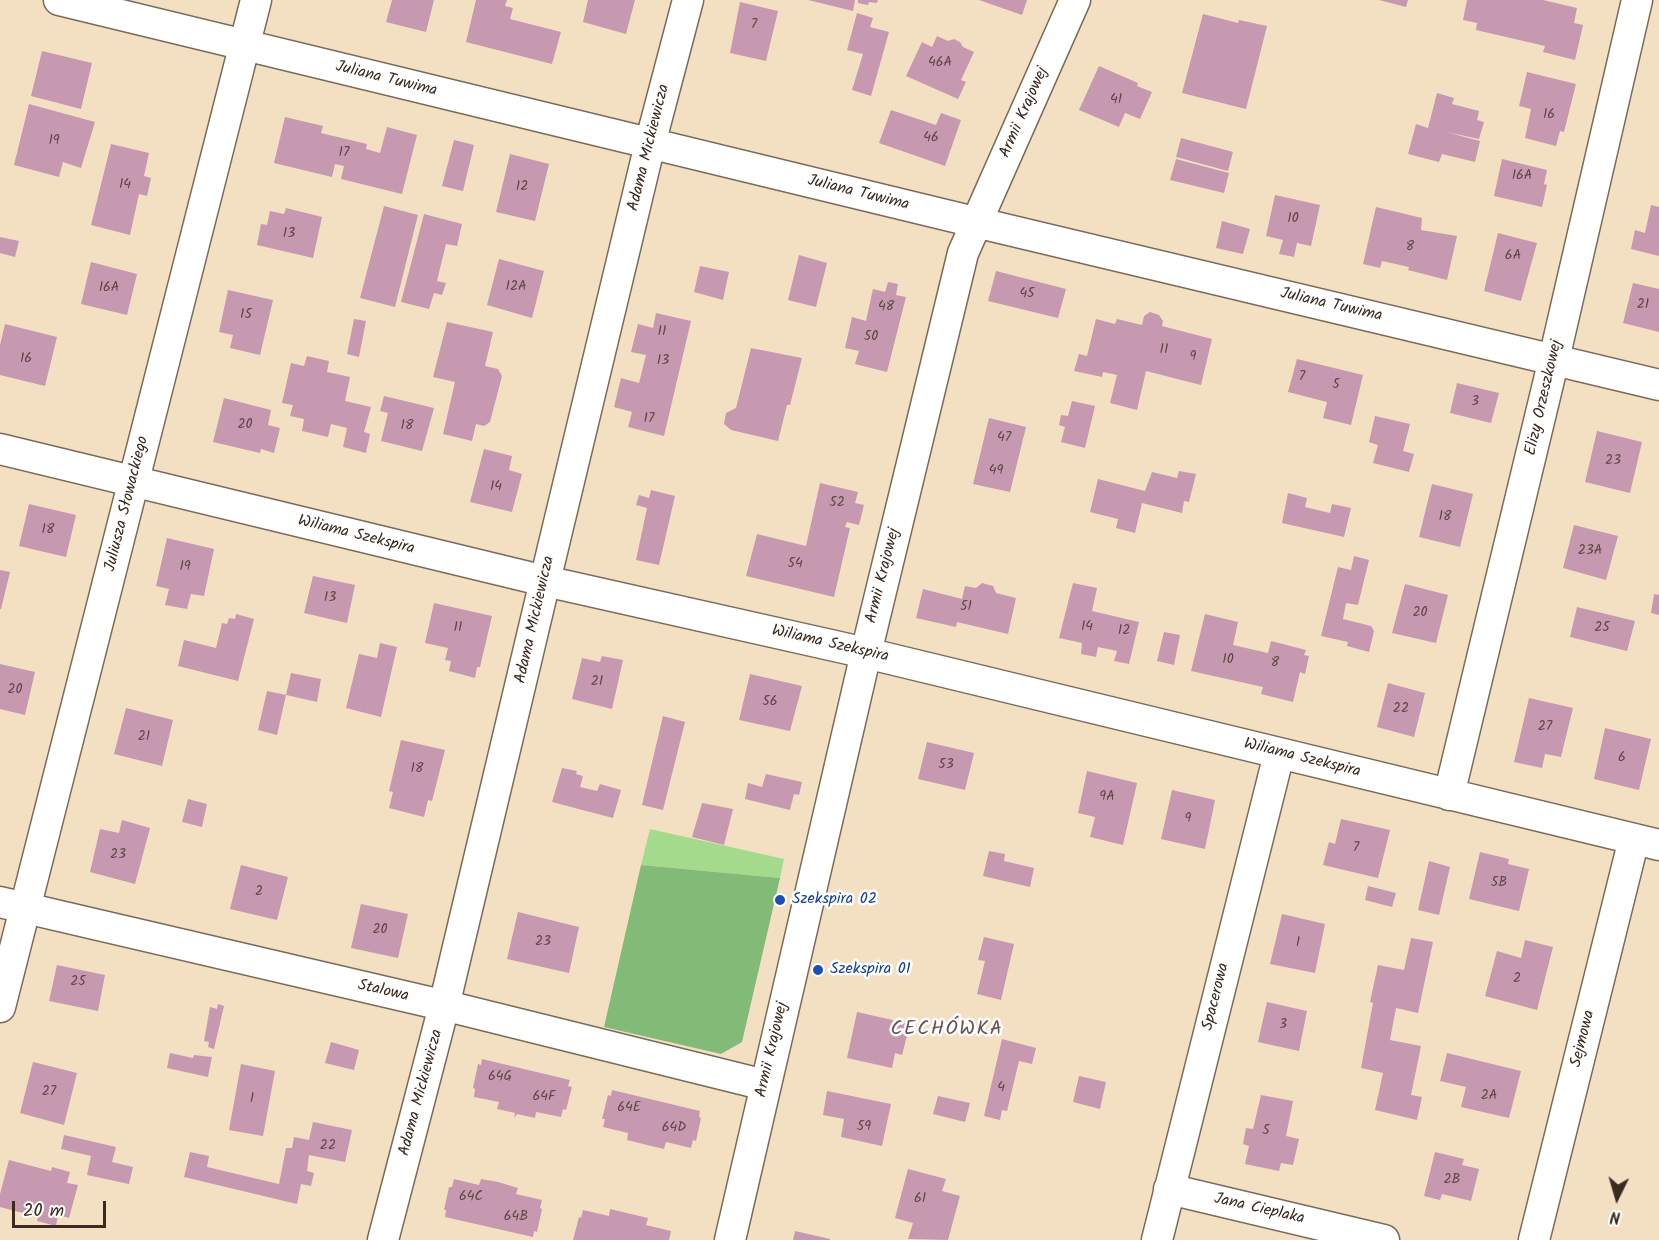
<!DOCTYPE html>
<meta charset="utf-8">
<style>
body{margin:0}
#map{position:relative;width:1659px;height:1240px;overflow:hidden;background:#f3e0c3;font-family:Kalam,sans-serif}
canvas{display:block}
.north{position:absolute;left:1587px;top:1168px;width:60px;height:60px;-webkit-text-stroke:4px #fff;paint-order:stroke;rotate:185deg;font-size:16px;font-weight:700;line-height:24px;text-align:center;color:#3b2a1e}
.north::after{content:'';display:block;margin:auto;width:21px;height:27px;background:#3b2a1e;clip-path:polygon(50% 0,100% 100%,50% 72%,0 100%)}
.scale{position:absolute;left:12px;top:1201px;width:94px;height:27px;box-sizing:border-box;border:3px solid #3b2a1e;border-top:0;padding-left:8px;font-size:18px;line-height:21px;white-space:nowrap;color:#3b2a1e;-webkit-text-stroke:4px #fff;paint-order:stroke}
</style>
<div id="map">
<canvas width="1659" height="1240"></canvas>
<div class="north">N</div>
<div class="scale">20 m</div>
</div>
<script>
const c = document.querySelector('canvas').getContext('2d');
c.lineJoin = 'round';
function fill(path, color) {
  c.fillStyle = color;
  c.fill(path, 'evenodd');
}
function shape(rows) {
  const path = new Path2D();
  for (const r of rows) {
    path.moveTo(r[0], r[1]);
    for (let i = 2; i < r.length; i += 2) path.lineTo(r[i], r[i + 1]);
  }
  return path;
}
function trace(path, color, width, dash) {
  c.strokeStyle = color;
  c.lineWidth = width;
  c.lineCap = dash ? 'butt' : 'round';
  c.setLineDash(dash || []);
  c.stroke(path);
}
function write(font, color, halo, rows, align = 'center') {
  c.font = font + ' Kalam,sans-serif';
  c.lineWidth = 5;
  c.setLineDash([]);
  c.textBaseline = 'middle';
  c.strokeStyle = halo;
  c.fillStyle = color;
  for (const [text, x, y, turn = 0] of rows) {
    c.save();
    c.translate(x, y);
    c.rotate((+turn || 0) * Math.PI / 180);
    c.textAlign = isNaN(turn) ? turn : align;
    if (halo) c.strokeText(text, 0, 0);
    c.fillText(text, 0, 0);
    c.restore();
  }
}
const green = shape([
 [650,829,784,859,780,878,641,865]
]);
const forest = shape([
 [641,865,780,878,742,1042,721,1054,604,1027]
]);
const building = shape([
 [392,0,434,0,426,32,386,22],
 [476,0,507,0,505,6,513,8,510,19,561,32,552,64,466,42],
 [588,0,635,0,626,34,583,22],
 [808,0,855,0,853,11],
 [858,0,878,0,877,3,869,2,868,5,858,3],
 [979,0,1027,0,1022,15],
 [1379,0,1408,0,1406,7],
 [1467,0,1543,0,1577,8,1574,23,1583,25,1575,60,1543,52,1545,46,1476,30,1477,23,1463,20],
 [740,2,778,11,766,61,730,53],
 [857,13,873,18,870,27,889,32,871,96,852,90,863,54,847,50],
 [1203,14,1238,23,1239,20,1267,26,1246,109,1182,93],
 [937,36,948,41,954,39,960,42,963,47,974,52,961,80,966,82,958,99,906,76,922,42,932,47],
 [42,51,92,63,81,109,31,96],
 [1099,66,1138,83,1137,86,1152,92,1140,119,1125,113,1119,127,1079,110],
 [1527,72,1576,84,1564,132,1560,131,1556,146,1525,138,1531,109,1519,106],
 [1437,93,1454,98,1452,104,1479,111,1477,120,1484,122,1479,139,1446,132,1480,141,1475,162,1442,154,1439,162,1408,154,1416,124,1428,128],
 [29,104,95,122,81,168,63,162,59,177,14,165],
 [891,110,936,125,941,113,961,120,945,166,879,143],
 [285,117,323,126,321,133,367,144,366,149,380,153,387,127,417,135,402,194,341,179,344,166,335,164,332,177,274,163],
 [1181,138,1233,152,1228,171,1176,157],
 [454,140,474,145,463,191,442,186],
 [111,144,149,153,144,176,151,178,147,196,139,194,130,235,91,225],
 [510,154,549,164,535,221,496,212],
 [1176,159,1229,173,1224,193,1170,180],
 [1502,159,1547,170,1544,184,1547,185,1542,207,1494,196],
 [1275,195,1320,205,1311,246,1297,243,1294,257,1279,254,1283,240,1266,236],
 [1651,205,1659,207,1659,256,1631,249,1635,230,1645,233],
 [384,206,418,215,395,307,360,298],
 [1376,207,1422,218,1421,230,1457,236,1447,280,1408,270,1409,267,1382,261,1380,268,1363,264],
 [286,208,322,217,313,258,257,245,261,224,267,225,270,211,284,214],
 [424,214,462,224,457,246,446,244,437,281,446,283,442,295,434,293,429,309,401,302],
 [1222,221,1250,229,1243,254,1216,248],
 [1498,233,1537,243,1521,301,1484,291],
 [0,237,19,241,15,257,0,253],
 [799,255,827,263,816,307,788,300],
 [499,259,544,271,532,318,487,305],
 [91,262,137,274,127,315,81,304],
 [700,266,729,272,723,300,694,292],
 [996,271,1066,289,1058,318,988,301],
 [888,282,898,284,896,295,906,297,887,372,855,364,859,351,845,348,852,317,866,321,873,289,885,292],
 [1633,283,1659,289,1659,332,1623,323],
 [228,290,273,300,260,355,230,348,233,335,219,332],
 [1150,312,1159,315,1163,321,1162,326,1212,339,1201,385,1146,371,1137,410,1110,403,1117,375,1103,372,1102,377,1074,371,1079,354,1087,356,1096,319,1115,324,1117,319,1142,325,1144,316],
 [656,313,691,321,664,436,628,427,632,412,614,407,621,378,639,383,646,355,631,352,638,324,653,328],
 [354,319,366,321,359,357,347,354],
 [447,322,493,332,485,366,498,369,502,376,490,422,484,426,476,424,472,441,443,434,455,382,433,377],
 [5,324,57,337,45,386,0,375,0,345],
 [751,348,802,358,790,405,787,405,778,441,731,430,724,424,726,413,736,408],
 [307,356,329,361,327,372,350,377,345,401,371,407,364,432,370,434,366,453,343,447,347,428,331,424,328,437,302,431,304,419,290,416,293,405,282,403,291,363,304,366],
 [1297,359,1363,375,1351,425,1323,418,1327,402,1288,392],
 [1457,383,1499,393,1491,423,1450,413],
 [384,396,434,408,422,451,381,441,388,413,380,411],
 [224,398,271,410,268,425,280,428,274,453,261,449,260,453,213,442],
 [1072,401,1095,406,1085,448,1061,442,1065,427,1059,425,1061,415,1068,416],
 [1375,416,1410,424,1403,451,1414,454,1409,472,1373,463,1378,445,1369,442],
 [989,418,1026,427,1010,492,973,484],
 [1597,431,1642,442,1630,493,1585,482],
 [484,449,512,456,509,470,522,474,512,512,470,502],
 [1179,471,1196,474,1189,502,1184,501,1182,513,1142,503,1135,533,1116,528,1118,519,1090,512,1098,479,1145,491,1152,472,1177,478],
 [820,483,858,492,855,503,864,505,859,525,847,522,845,527,850,528,834,597,746,576,757,534,806,546],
 [1432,484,1473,494,1460,547,1419,537],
 [651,490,675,496,659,565,636,560,647,508,636,505,639,495,649,498],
 [1288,493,1307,498,1305,507,1330,513,1332,504,1351,508,1344,537,1282,523],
 [29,504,76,515,66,557,19,546],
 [1574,525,1618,536,1606,580,1563,568],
 [167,538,214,549,204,596,191,594,187,609,165,605,169,589,156,586],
 [1354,556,1369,560,1358,605,1346,603,1343,619,1371,626,1374,631,1369,652,1347,646,1348,642,1321,636,1338,567,1351,570],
 [0,570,10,572,1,609,0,609],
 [313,576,355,585,347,623,304,613],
 [982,583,993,586,996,593,1016,598,1008,634,957,622,956,627,916,618,923,589,962,599,965,586,976,588],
 [1073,583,1097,588,1092,611,1139,622,1129,664,1114,661,1117,651,1098,647,1096,657,1081,654,1082,643,1059,638],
 [1405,584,1448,595,1436,643,1392,633],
 [1654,594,1659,595,1659,615,1651,613],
 [434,603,492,616,480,667,477,667,475,678,449,671,451,661,445,660,448,648,425,643],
 [1577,607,1635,621,1627,651,1570,637],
 [236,614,254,619,238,681,178,666,184,640,216,648,222,623,227,624,229,618,235,619],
 [1205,614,1238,622,1233,645,1268,653,1271,641,1306,650,1304,655,1309,656,1305,674,1300,672,1293,702,1261,694,1263,687,1191,671],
 [1164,632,1180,635,1174,665,1157,661],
 [380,643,397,647,381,717,346,708,359,654,377,658],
 [602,656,623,660,612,709,572,699,582,658,600,662],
 [0,664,35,672,25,715,0,709],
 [291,673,321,679,317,702,286,695],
 [750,674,802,686,790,731,739,720],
 [1388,683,1425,693,1414,737,1377,727],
 [267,691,286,695,277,735,258,730],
 [1529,698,1573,708,1561,757,1545,754,1542,768,1514,762],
 [126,708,173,720,162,766,114,754],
 [663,716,685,722,663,810,642,805],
 [1605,728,1651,739,1639,790,1594,779],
 [401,740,445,750,432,801,428,800,424,817,389,808,393,792,389,791],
 [927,742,974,753,965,790,918,779],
 [562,768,577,771,576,774,583,776,580,787,597,791,600,784,621,790,613,818,552,802],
 [1087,771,1137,783,1123,845,1090,837,1095,817,1078,813],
 [766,774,802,782,799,795,794,794,790,810,745,799,748,783,762,787],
 [1172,790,1215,800,1205,849,1161,839],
 [188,799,207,804,202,827,182,822],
 [702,803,733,809,724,845,692,837],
 [1341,819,1390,830,1378,878,1323,865,1329,842,1335,844],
 [122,820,150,828,135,884,90,872,100,829,119,833],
 [989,851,1005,854,1004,861,1034,868,1030,887,983,876],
 [1480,852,1509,859,1508,864,1529,869,1519,911,1469,899],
 [1429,861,1450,867,1439,915,1418,910],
 [241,865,288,877,277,920,230,909],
 [1368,886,1396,893,1392,907,1365,900],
 [361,904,408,914,398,958,351,948],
 [518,912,579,927,569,973,507,959],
 [1282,914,1325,924,1315,973,1270,964],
 [984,937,1014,944,1001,1000,977,994,985,961,978,960],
 [1411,938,1433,942,1418,1013,1396,1008,1390,1040,1421,1046,1411,1095,1422,1097,1417,1120,1375,1110,1383,1073,1361,1068,1373,1003,1370,1002,1378,965,1404,970],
 [1525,940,1553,947,1537,1010,1485,996,1497,951,1521,958],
 [57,965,105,975,98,1011,49,1001],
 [1267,1002,1307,1011,1299,1051,1258,1042],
 [218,1004,224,1006,214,1049,208,1047,209,1042,204,1041,210,1007,217,1009],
 [857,1012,910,1024,902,1055,895,1053,892,1068,847,1058],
 [1002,1039,1036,1048,1032,1064,1019,1061,1007,1111,1002,1110,1000,1120,984,1116],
 [331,1042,359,1050,354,1070,325,1063],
 [170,1053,193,1058,194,1055,212,1057,208,1077,167,1068],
 [1447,1053,1521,1071,1509,1118,1461,1107,1466,1087,1440,1081],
 [482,1059,570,1080,568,1086,572,1087,566,1110,563,1109,561,1117,536,1112,535,1118,517,1114,514,1118,515,1113,497,1109,499,1102,474,1097,475,1089,473,1088,478,1064,481,1065],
 [33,1062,77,1073,64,1125,20,1113],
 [241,1064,275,1071,263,1136,229,1130],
 [1079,1076,1106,1082,1100,1109,1073,1102],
 [612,1090,700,1111,699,1117,701,1118,696,1141,693,1140,691,1148,666,1142,664,1149,647,1145,627,1140,628,1133,603,1127,605,1119,602,1119,608,1095,611,1096],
 [827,1091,891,1104,882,1146,841,1137,844,1119,823,1115],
 [1261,1095,1293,1101,1286,1136,1299,1139,1293,1165,1281,1163,1279,1171,1245,1164,1249,1146,1243,1144,1246,1128,1253,1129],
 [938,1096,970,1103,965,1122,933,1114],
 [313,1122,352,1130,345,1162,309,1155,307,1171,314,1173,311,1186,301,1184,297,1204,184,1177,190,1152,209,1156,207,1167,279,1184,286,1148,292,1148,294,1137,309,1140],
 [64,1135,116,1147,112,1162,133,1167,129,1184,87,1175,91,1156,61,1149],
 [1435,1152,1464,1159,1462,1165,1479,1169,1471,1201,1442,1194,1440,1200,1424,1196],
 [9,1160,51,1171,52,1167,70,1172,67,1183,78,1185,69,1218,58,1215,56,1226,37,1221,38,1217,0,1207,0,1194],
 [908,1169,946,1179,942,1191,960,1196,948,1240,908,1239,913,1223,895,1218],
 [454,1179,479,1185,481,1179,498,1182,518,1188,516,1194,542,1200,540,1208,542,1209,537,1232,534,1231,533,1237,445,1217,446,1210,444,1210,449,1187,452,1187],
 [610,1209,648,1218,646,1225,671,1231,669,1240,573,1240,579,1217,581,1218,583,1210,609,1216],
 [795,1231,830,1239,830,1240,793,1240]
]);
const minor = shape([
 [59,0,954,217,1659,385],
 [0,449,545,581,866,653,1659,845],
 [1449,795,1554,359,1637,0],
 [0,902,459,1009,765,1085],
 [0,1007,256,0],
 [1169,1189,1384,1240],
 [383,1240,444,1006,545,581,650,144,688,0],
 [730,1240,866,653,963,253,1075,0],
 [1157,1240,1279,754],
 [1534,1240,1634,839]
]);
const markers = [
 [780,900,6,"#1a4fb4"],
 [818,970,6,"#1a4fb4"]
];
const numberNames = [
 ["7",754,26],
 ["46A",940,64],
 ["41",1116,101],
 ["16",1549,116],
 ["46",931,139],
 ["19",54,142],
 ["17",344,154],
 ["16A",1522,177],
 ["14",125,186],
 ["12",522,188],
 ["10",1293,220],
 ["13",289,235],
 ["8",1410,248],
 ["6A",1513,257],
 ["12A",516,288],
 ["16A",109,289],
 ["45",1027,295],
 ["21",1643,306],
 ["48",886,308],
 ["15",246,316],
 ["11",662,333],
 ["50",871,338],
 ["11",1164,351],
 ["9",1193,358],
 ["16",26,360],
 ["13",663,362],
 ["7",1302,378],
 ["5",1336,386],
 ["3",1475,403],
 ["17",649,420],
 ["20",245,426],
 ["18",407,427],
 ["47",1004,439],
 ["23",1613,462],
 ["49",996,472],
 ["14",496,488],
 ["52",837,504],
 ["18",1445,518],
 ["18",48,531],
 ["23A",1590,552],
 ["54",795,565],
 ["19",185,568],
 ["13",330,599],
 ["51",966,608],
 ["20",1420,614],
 ["14",1087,628],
 ["11",458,629],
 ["25",1602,629],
 ["12",1124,632],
 ["10",1228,661],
 ["8",1275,664],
 ["21",597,683],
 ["20",15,691],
 ["56",770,703],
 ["22",1401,710],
 ["27",1545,728],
 ["21",144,738],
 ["6",1622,759],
 ["53",946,766],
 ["18",417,770],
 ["9A",1107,798],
 ["9",1188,820],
 ["7",1356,849],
 ["23",118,856],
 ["5B",1499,884],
 ["2",259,893],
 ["20",380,931],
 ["23",543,943],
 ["1",1298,944],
 ["2",1517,980],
 ["25",78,983],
 ["3",1283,1026],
 ["64G",500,1078],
 ["4",1001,1089],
 ["27",49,1093],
 ["2A",1489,1097],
 ["64F",544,1098],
 ["1",252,1100],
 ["64E",629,1109],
 ["59",864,1128],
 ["64D",674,1129],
 ["5",1266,1132],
 ["22",328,1147],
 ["2B",1452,1181],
 ["64C",471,1198],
 ["61",920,1200],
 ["64B",516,1218]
];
const streetNames = [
 ["Juliana Tuwima",386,80,14],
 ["Armii Krajowej",1025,113,-66],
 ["Adama Mickiewicza",650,148,-76],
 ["Juliana Tuwima",858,194,14],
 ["Juliana Tuwima",1331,306,13],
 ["Elizy Orzeszkowej",1545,398,-77],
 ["Juliusza Słowackiego",128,504,-76],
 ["Wiliama Szekspira",356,536,14],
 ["Armii Krajowej",884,576,-76],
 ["Adama Mickiewicza",536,620,-77],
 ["Wiliama Szekspira",830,645,13],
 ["Wiliama Szekspira",1302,759,14],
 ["Stalowa",383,992,13],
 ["Spacerowa",1217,997,-76],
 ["Sejmowa",1584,1039,-76],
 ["Armii Krajowej",773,1050,-77],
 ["Adama Mickiewicza",422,1093,-75],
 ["Jana Cieplaka",1259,1210,13]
];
const transitNames = [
 ["Szekspira 02",792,900],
 ["Szekspira 01",830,970]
];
const quarterNames = [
 ["CECHÓWKA",947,1031]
];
fill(green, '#a3da8c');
fill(forest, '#82ba78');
fill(building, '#c699b0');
trace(minor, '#7b6a58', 33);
trace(minor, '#fff', 30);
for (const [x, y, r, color] of markers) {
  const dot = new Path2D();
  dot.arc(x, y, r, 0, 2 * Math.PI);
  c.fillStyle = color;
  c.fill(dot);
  trace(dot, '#fff', 2);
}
write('14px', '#5e4642', null, numberNames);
write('16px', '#3b2a1e', '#fff', streetNames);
write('16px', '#164399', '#fff', transitNames, 'left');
c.letterSpacing = '1.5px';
write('20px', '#6c5151', '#fff', quarterNames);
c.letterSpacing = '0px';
</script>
